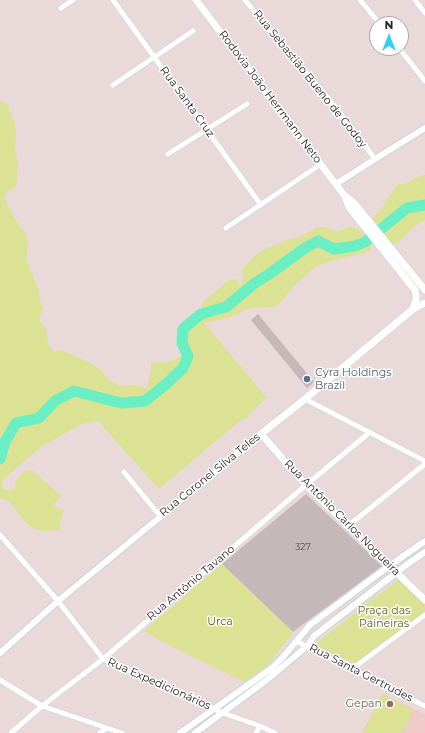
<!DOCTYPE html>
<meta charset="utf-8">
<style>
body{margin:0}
#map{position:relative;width:425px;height:733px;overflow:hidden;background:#ead9d9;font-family:Montserrat,sans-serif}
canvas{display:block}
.north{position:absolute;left:369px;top:16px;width:40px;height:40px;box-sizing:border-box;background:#fff;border:1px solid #a9a9a9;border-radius:50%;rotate:0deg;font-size:11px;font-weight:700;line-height:16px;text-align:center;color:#272727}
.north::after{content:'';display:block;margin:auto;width:14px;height:18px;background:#37cdf9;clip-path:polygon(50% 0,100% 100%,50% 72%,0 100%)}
</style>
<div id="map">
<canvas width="425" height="733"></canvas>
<div class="north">N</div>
</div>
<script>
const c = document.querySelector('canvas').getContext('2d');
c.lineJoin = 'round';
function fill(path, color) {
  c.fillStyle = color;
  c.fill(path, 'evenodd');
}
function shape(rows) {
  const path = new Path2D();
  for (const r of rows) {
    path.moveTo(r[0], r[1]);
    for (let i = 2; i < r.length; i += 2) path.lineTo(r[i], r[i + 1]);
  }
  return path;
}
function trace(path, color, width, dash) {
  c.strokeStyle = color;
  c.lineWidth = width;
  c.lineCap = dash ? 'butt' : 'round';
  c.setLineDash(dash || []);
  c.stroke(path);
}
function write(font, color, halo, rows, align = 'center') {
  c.font = font + ' Montserrat,sans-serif';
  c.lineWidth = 3;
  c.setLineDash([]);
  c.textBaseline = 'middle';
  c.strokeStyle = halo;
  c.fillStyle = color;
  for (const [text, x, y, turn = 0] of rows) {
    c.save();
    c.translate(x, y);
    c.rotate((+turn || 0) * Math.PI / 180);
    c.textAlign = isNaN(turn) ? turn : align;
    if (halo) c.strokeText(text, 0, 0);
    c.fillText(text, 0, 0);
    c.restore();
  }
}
const education = shape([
 [382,694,425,714,425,733,362,733]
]);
const green = shape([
 [0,101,6,102,15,123,16,132,15,147,18,164,16,187,6,193,5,199,13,216,23,230,27,238,28,245,26,259,39,290,40,301,43,307,39,319,47,331,48,336,47,342,54,352,59,350,64,351,92,364,101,370,108,379,120,386,137,385,147,389,151,368,151,362,170,362,179,357,186,350,187,345,185,331,188,329,185,317,193,319,198,318,200,316,203,302,229,280,237,279,238,281,238,284,241,286,243,276,242,270,251,259,260,252,269,247,279,244,290,239,299,237,309,232,315,228,324,227,339,232,347,227,354,227,363,234,370,245,371,249,368,252,331,261,315,267,294,286,279,304,276,307,250,308,228,318,204,323,267,398,248,415,247,419,241,420,159,489,98,421,82,424,74,428,41,447,6,477,2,482,3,487,5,490,11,490,14,488,17,479,22,473,27,470,32,470,60,495,59,499,54,504,55,507,64,511,60,525,60,532,56,530,41,531,33,528,26,523,11,503,7,500,0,499],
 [423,175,425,175,425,220,415,226,399,242,388,247,383,247,367,225,382,208,397,184,405,184,414,179],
 [222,564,293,633,267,666,244,682,165,643,144,631],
 [400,578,425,602,425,613,358,665,314,645],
 [382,694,413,710,402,733,363,733]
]);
const river = shape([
 [0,459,5,442,16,423,39,418,55,401,74,391,121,403,145,401,165,385,183,368,188,356,182,343,183,329,201,314,226,307,255,283,272,272,305,248,318,241,334,249,355,246,365,242,407,208,425,205]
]);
const building = shape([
 [258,314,314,382,307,388,251,320],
 [306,494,382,566,298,628,293,632,222,564]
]);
const minor = shape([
 [113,0,261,205],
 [245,0,266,26,334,105,375,159],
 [360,0,380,24],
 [415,0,425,13],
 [61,8,73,0],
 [399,48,425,81],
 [113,85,193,31],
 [168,154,247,104],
 [226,228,321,164],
 [305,399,425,461],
 [124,472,160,516],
 [348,526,425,464],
 [0,535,58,601,103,659,223,713,260,726,275,733],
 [296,641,425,706],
 [352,669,425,615],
 [0,680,42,706,122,733],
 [11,733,42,706,103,659,306,485,370,432],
 [100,733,106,728],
 [256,733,260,726]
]);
const tertiary = shape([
 [336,184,375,159,425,128],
 [0,653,58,601,261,434],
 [180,733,272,668,283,657,310,625,389,566,425,541],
 [195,733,268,679,307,646,314,636,409,563,425,552]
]);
const secondary = shape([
 [196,0,344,195,354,203,425,290],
 [345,197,349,207,415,290,416,295,416,300,412,310],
 [425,303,418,306,412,310,305,399,261,434,306,485,425,600]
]);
const markers = [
 [307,379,4,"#5c6f8a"],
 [390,704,4,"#8d6e63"]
];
const numberNames = [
 ["327",303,547]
];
const streetNames = [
 ["Rua Sebastião Bueno de Godoy",310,79,51],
 ["Rodovia João Herrmann Neto",270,97,53],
 ["Rua Santa Cruz",187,102,54],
 ["Rua Coronel Silva Teles",210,475,-39],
 ["Rua Antônio Carlos Nogueira",342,518,45],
 ["Rua Antônio Tavano",191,583,-40],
 ["Rua Santa Gertrudes",361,673,27],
 ["Rua Expedicionários",159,684,24]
];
const serviceNames = [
 ["Cyra Holdings",315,373],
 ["Brazil",315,386]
];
const parkNames = [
 ["Praça das",384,611],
 ["Paineiras",384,624],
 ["Urca",220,622]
];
const educationNames = [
 ["Gepan",382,704]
];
fill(education, '#edcbc7');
fill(green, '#dce294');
trace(river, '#6aeec3', 11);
fill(building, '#c5b8b8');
trace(minor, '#c7d6da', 6);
trace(tertiary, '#c7d6da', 8);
trace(secondary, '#c7d6da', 8);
trace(minor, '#fff', 5);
trace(tertiary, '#fff', 6);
trace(secondary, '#fff', 7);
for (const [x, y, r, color] of markers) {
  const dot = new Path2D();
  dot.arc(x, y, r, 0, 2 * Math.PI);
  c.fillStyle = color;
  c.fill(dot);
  trace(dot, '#fff', 1.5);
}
write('9px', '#4e4b4b', null, numberNames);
write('11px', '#272727', '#fff', streetNames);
write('11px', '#4e5e75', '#fff', serviceNames, 'left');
write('11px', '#546319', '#fff', parkNames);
write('11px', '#785e54', '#fff', educationNames, 'right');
</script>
